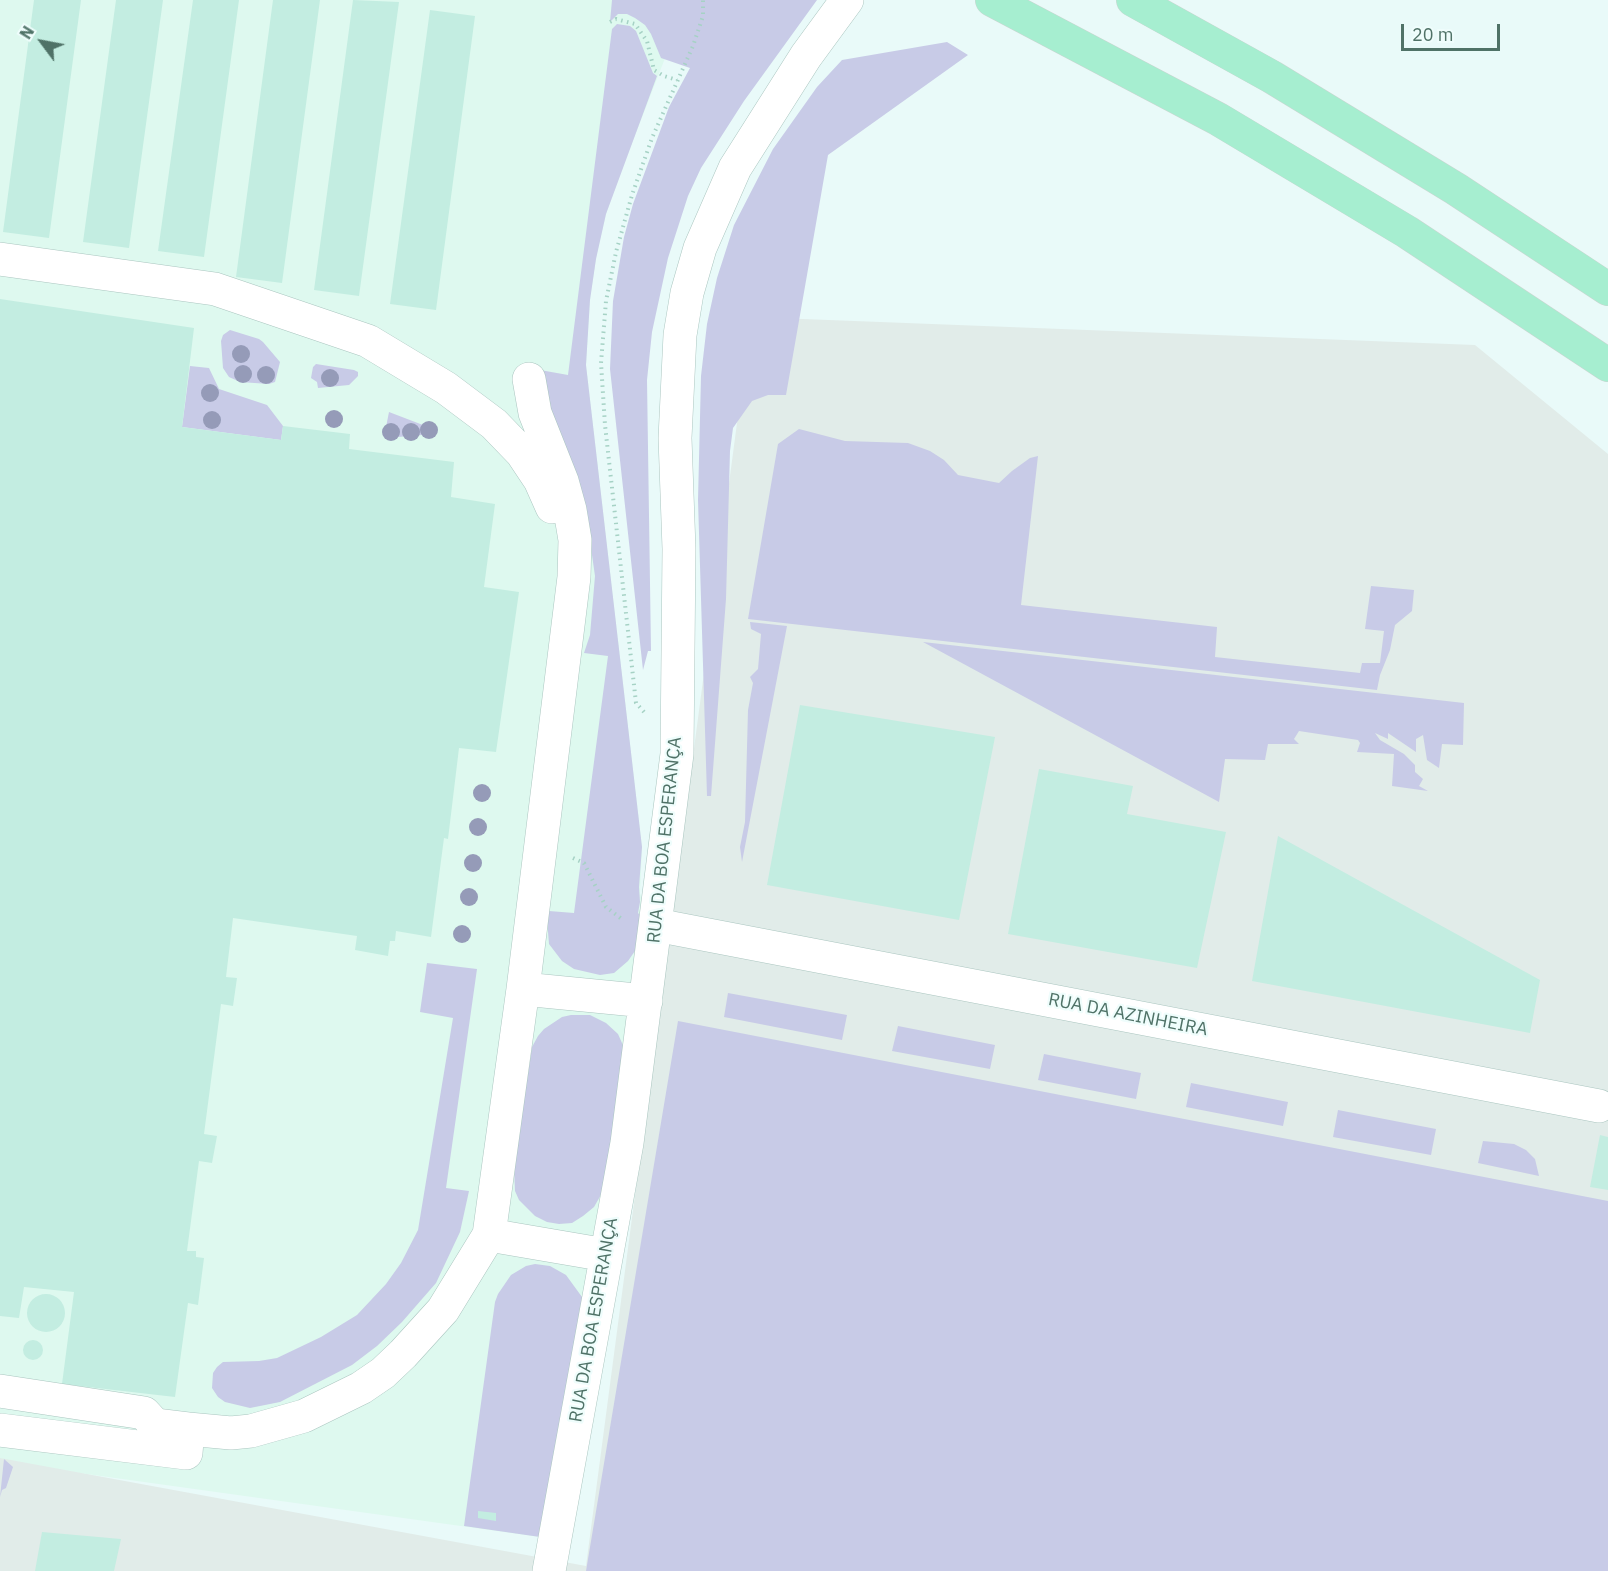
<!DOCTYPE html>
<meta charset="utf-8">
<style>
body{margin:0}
#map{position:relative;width:1608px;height:1571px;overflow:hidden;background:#e9faf9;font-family:"IBM Plex Sans",sans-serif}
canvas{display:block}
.north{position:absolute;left:12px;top:12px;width:60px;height:60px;-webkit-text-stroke:4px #effdfc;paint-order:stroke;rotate:302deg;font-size:16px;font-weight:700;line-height:24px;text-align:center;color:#4f7267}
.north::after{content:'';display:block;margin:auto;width:21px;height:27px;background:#4f7267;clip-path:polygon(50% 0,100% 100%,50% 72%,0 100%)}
.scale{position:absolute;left:1401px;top:24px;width:99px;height:27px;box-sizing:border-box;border:3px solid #4f7267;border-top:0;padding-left:8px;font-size:18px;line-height:21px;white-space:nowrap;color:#4f7267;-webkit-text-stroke:4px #effdfc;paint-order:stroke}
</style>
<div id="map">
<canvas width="1608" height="1571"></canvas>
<div class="north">N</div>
<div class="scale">20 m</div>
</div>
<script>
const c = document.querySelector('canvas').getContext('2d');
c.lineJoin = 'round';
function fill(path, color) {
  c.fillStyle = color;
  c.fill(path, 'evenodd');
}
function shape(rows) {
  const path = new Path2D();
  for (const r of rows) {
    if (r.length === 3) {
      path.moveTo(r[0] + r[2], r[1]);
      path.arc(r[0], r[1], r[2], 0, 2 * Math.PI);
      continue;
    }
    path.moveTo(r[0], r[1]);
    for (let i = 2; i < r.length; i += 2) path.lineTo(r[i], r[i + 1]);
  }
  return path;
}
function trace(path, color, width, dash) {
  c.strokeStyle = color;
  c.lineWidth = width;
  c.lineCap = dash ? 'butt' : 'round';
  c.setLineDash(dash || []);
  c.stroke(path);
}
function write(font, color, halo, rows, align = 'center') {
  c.font = font + ' "IBM Plex Sans",sans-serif';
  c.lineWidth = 4.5;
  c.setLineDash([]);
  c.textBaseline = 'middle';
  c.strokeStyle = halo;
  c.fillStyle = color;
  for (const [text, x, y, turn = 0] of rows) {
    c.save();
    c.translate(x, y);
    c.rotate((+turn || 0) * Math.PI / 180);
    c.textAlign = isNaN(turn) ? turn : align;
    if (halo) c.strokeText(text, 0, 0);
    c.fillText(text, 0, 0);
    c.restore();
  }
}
const commercial = shape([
 [0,0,683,0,683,12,625,161,606,214,596,258,590,300,586,365,642,847,640,893,649,919,625,1029,604,1185,540,1537,0,1462]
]);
const industrial = shape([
 [751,317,1475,345,1608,454,1608,1571,0,1571,0,1458,586,1566]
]);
const green = shape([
 [612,0,817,0,744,101,701,168,688,196,668,258,652,332,647,380,651,651,648,651,643,670,610,369,613,301,624,237,633,204,669,107,690,68,661,58,651,34,645,25,635,18,627,14,618,14,610,22],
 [617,24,630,26,636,31,653,73,657,76,606,214,596,259,590,300,586,365,642,847,639,887,640,902,638,913,640,915,637,948,628,961,614,973,600,975,574,969,562,961,549,944,547,919,549,911,574,913,608,656,584,653,590,635,595,576,590,541,556,436,540,370,568,375,612,29],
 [947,42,968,55,828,155,786,395,768,395,752,401,733,428,730,451,726,599,711,796,707,796,698,500,701,376,707,324,717,278,734,225,773,149,817,87,842,60],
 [230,330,259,339,263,342,280,362,275,382,269,384,240,382,229,377,223,368,221,341,223,335],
 [316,364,354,370,358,372,358,376,349,385,318,388,317,382,311,378,313,367],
 [190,366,209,368,219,389,267,405,283,426,281,440,182,427],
 [389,412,436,430,437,432,434,434,386,438,384,437],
 [799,429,845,441,908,443,930,451,944,460,958,475,999,483,1012,471,1030,458,1038,456,1021,605,1217,627,1215,657,1360,673,1362,663,1380,663,1384,631,1365,629,1371,586,1414,590,1412,611,1395,625,1390,650,1380,675,1377,690,748,619,778,444],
 [750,622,787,626,742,862,740,847,745,822,748,710,753,683,750,677,758,669,761,634,751,629],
 [923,642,1464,703,1463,745,1442,744,1439,768,1427,760,1423,735,1416,739,1416,752,1388,733,1388,739,1375,733,1380,740,1404,754,1415,765,1415,772,1423,779,1419,786,1428,791,1392,786,1394,754,1357,752,1360,743,1358,740,1299,731,1294,739,1299,744,1268,744,1265,760,1225,759,1219,802],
 [427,963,477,969,446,1188,469,1191,460,1232,436,1283,402,1322,377,1346,352,1365,280,1402,250,1408,225,1402,218,1397,212,1388,213,1373,217,1367,223,1362,259,1361,277,1358,321,1337,357,1315,386,1284,401,1263,418,1230,453,1018,420,1012],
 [728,993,847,1015,842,1040,724,1017],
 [571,1015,590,1015,606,1023,618,1034,626,1052,606,1186,594,1207,583,1216,572,1223,559,1224,547,1222,535,1216,519,1200,515,1191,514,1167,532,1047,538,1036,544,1029,562,1017],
 [678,1021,1608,1201,1608,1571,586,1571],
 [898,1026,995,1045,990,1069,892,1051],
 [1044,1054,1141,1073,1136,1099,1038,1080],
 [1191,1083,1288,1102,1283,1126,1186,1107],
 [1338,1110,1436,1129,1431,1155,1333,1137],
 [1483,1141,1514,1144,1526,1150,1535,1159,1539,1176,1478,1163],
 [535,1264,550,1266,566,1275,582,1297,583,1309,540,1537,464,1526,495,1302,498,1294,511,1275,526,1266],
 [4,1459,13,1467,6,1488,2,1490,0,1497]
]);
const building = shape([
 [34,0,81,0,49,238,3,232],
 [116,0,163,0,129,248,83,242],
 [193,0,239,0,204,257,158,251],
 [273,0,320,0,282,283,236,277],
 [353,0,399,2,359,296,314,290],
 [430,10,475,16,436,310,390,304],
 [0,299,194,328,182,427,281,440,283,426,350,434,349,449,454,462,451,497,495,504,484,587,519,592,496,752,459,748,448,839,444,838,431,937,396,931,395,941,390,941,388,956,355,950,357,936,233,918,226,977,237,978,233,1006,221,1004,204,1134,217,1136,212,1163,199,1161,187,1251,196,1251,196,1257,204,1258,198,1305,188,1303,175,1397,62,1384,74,1292,24,1287,19,1318,0,1316],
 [800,705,995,737,959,920,767,885],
 [1039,769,1133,786,1127,814,1226,832,1197,968,1008,934],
 [1278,836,1540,980,1530,1033,1252,981],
 [1600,1135,1608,1137,1608,1190,1590,1187],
 [46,1313,19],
 [33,1350,10],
 [478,1511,496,1513,496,1521,478,1518],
 [42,1532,121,1539,114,1571,35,1571]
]);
const path = shape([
 [610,22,616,19,635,24,647,41,654,70,664,76,677,80],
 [644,712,636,703,605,425,601,363,606,301,616,252,632,195,652,138,693,46,703,16,703,0],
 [573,858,584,863,606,907,623,920]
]);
const minor = shape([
 [0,259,215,289,368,341,446,388,494,424,522,453,540,480,552,507],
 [656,925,1599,1106],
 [523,989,646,1001],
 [489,1235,606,1255],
 [0,1391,144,1413,155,1425,188,1429],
 [0,1430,186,1453,188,1429,231,1433,251,1431,304,1416,361,1388,383,1373,403,1354,443,1310,489,1235,523,989,574,577,575,540,570,510,562,481,535,413,529,379],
 [549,1571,627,1143,677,754,679,549,675,438,680,335,687,293,700,248,735,168,806,56,847,0]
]);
const highway = shape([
 [992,0,1218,119,1407,232,1608,365],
 [1133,0,1272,77,1456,189,1608,289]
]);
const trees = [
 [241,354],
 [243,374],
 [266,375],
 [330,378],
 [210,393],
 [334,419],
 [212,420],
 [429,430],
 [391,432],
 [411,432],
 [482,793],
 [478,827],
 [473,863],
 [469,897],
 [462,934]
];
const streetNames = [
 ["RUA DA BOA ESPERANÇA",665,840,-84],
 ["RUA DA AZINHEIRA",1128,1015,11],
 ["RUA DA BOA ESPERANÇA",594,1320,-80]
];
fill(commercial, '#def9ef');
fill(industrial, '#e1ece9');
fill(green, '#c8cbe7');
fill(building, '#c3ede1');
trace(minor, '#abc6c0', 34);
trace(highway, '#cad5d1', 34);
trace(path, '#a6d2c5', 4, [1.5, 4.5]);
trace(minor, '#fff', 33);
trace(highway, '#a6eed0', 33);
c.fillStyle = '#959bb8';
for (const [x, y] of trees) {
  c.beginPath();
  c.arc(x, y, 9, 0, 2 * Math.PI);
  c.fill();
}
write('18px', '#4f7267', '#effdfc', streetNames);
</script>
